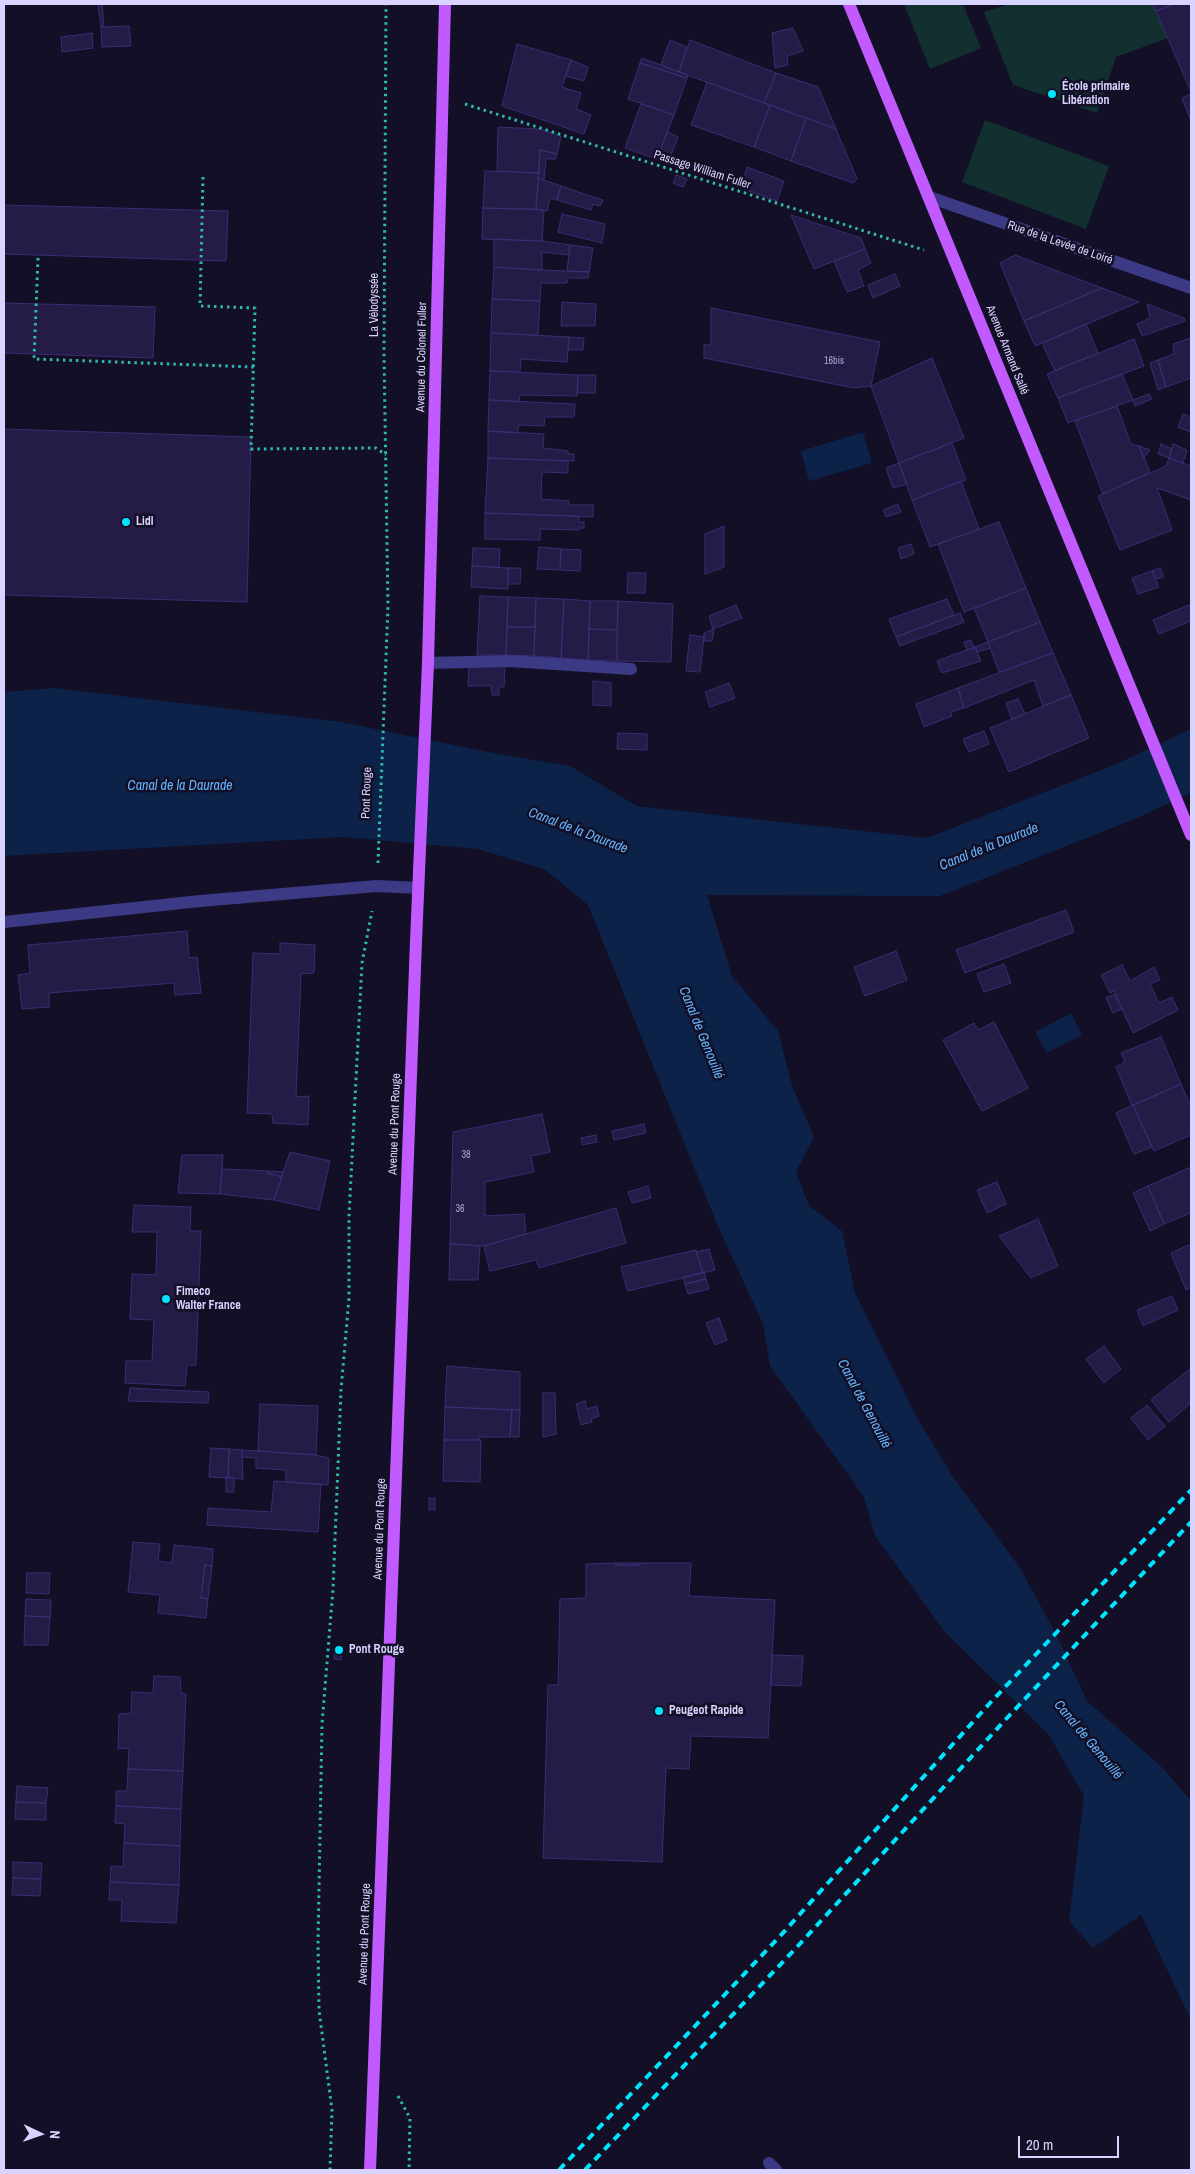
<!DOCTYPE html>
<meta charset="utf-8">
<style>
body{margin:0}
#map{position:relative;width:1195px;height:2174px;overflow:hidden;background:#130f26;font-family:"Archivo Narrow",sans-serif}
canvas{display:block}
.frame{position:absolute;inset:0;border:5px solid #d9d4ff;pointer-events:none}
.north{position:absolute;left:15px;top:2109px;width:50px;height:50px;-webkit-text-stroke:4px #130f26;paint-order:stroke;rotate:93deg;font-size:14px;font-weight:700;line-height:20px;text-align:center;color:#d9d4ff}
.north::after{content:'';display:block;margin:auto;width:18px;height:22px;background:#d9d4ff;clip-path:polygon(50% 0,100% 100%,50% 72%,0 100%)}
.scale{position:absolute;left:1018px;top:2136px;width:101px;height:22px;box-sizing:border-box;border:2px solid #d9d4ff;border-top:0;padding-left:6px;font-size:15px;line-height:18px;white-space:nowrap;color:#d9d4ff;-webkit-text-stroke:4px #130f26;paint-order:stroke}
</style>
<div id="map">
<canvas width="1195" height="2174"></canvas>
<div class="frame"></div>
<div class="north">N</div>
<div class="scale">20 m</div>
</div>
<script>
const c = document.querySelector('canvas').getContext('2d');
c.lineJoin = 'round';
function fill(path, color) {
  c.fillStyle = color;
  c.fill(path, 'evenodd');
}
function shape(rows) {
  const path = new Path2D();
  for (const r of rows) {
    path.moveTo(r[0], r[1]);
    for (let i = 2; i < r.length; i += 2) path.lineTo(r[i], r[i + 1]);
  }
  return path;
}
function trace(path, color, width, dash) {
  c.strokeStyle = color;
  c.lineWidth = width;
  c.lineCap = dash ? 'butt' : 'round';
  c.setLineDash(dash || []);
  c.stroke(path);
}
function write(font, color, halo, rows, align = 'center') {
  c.font = font + ' "Archivo Narrow",sans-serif';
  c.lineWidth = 5;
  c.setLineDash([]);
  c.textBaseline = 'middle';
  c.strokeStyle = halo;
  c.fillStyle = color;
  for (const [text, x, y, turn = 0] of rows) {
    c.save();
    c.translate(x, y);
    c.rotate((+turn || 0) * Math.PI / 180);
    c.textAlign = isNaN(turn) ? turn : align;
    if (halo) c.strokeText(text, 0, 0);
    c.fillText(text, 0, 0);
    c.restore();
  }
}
const green = shape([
 [904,4,963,4,981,48,930,69],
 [1009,4,1153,4,1168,38,1116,57,1097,113,1013,85,984,12],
 [985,120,1109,166,1086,229,962,182]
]);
const water = shape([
 [863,432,872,463,809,481,801,451],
 [54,688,341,722,498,754,570,766,637,806,927,838,1114,765,1191,729,1191,793,1137,818,940,896,707,895,732,976,778,1031,792,1086,814,1137,796,1172,809,1206,842,1231,855,1293,917,1418,953,1477,1020,1568,1056,1634,1087,1701,1165,1770,1191,1801,1191,2020,1141,1915,1093,1948,1069,1921,1084,1796,1049,1735,945,1632,875,1536,864,1497,770,1366,763,1324,717,1224,588,905,544,869,477,849,344,837,4,856,4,692],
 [1071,1013,1082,1035,1047,1053,1035,1032]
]);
const building = shape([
 [98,4,102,4,104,27,101,27,98,4],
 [1153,4,1174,4,1156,11,1153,4],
 [1174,4,1191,4,1191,92,1156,11,1174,4],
 [129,26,131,46,102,47,101,27,129,26],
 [793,28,803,51,787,56,788,65,775,68,772,33,793,28],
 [92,33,93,48,62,52,61,37,92,33],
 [670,40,687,47,679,72,661,65,670,40],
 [690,40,776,73,764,103,679,72,690,40],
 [517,44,571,60,562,87,581,93,576,109,591,115,584,134,502,106,517,44],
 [642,58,688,75,687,78,640,63,642,58],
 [571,60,588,67,584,81,566,76,571,60],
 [640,63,687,78,674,115,628,99,640,63],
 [776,73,818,87,836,129,764,103,776,73],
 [707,82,770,105,754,147,691,125,707,82],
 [1191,94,1191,121,1182,98,1191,94],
 [641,104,674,115,657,159,625,148,641,104],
 [770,105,806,118,791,161,754,147,770,105],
 [806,118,836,129,857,179,853,183,791,161,806,118],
 [498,127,539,129,561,136,557,154,540,150,539,173,497,171,498,127],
 [667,132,678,137,668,163,657,159,667,132],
 [540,150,557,154,555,159,546,159,544,180,538,178,540,150],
 [747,167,784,181,777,201,741,188,747,167],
 [485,171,539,173,536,209,483,208,485,171],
 [676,175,687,179,683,187,673,183,676,175],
 [538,178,561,186,557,200,550,198,547,211,536,209,538,178],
 [561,186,587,195,603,200,600,206,593,204,591,210,557,200,561,186],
 [4,205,228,211,226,261,4,254,4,205],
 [483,208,544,210,542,241,482,239,483,208],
 [562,214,605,224,602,243,558,232,562,214],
 [791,215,861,238,865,249,814,269,791,215],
 [494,239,542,241,570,245,569,255,542,252,542,270,494,267,494,239],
 [570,245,593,248,589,272,567,271,570,245],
 [865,249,871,263,858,270,864,286,847,292,834,261,865,249],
 [1015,255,1102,288,1024,321,1000,263,1015,255],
 [494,267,542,270,589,272,588,278,568,278,567,283,541,283,540,301,492,299,494,267],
 [895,274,900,286,873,298,868,285,895,274],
 [1102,288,1139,302,1035,346,1024,321,1102,288],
 [492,299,540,301,538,335,491,333,492,299],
 [562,302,596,304,595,326,561,326,562,302],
 [4,303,155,307,153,358,4,353,4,303],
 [1147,304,1184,318,1185,321,1142,336,1137,324,1150,318,1147,304],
 [711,308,880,342,871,386,854,388,704,358,704,345,711,345,711,308],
 [1086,324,1098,353,1055,371,1042,343,1086,324],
 [491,333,569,337,567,362,521,359,520,372,490,371,491,333],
 [569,337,584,338,583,350,568,350,569,337],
 [1191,338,1191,378,1166,387,1158,360,1174,354,1173,344,1191,338],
 [1134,339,1144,366,1058,398,1047,374,1134,339],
 [932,358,964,438,899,463,871,386,932,358],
 [1158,360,1166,387,1158,390,1150,363,1158,360],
 [490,371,578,375,577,396,520,395,519,402,489,400,490,371],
 [1122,374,1133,400,1068,423,1058,398,1122,374],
 [578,375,596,375,595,393,577,393,578,375],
 [1149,394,1152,399,1135,406,1133,400,1149,394],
 [489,400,575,404,574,417,545,417,544,426,518,425,518,433,488,431,489,400],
 [1117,406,1131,444,1139,446,1150,472,1103,494,1075,421,1117,406],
 [1183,414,1191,417,1191,432,1178,427,1183,414],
 [4,429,251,437,247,602,4,595,4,429],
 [488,431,544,434,543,448,568,451,568,454,574,454,574,461,488,458,488,431],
 [952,443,966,480,912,500,899,463,952,443],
 [1161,444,1172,449,1169,458,1158,454,1161,444],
 [1173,444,1187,450,1183,463,1169,458,1173,444],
 [1139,446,1150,450,1144,458,1139,446],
 [488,458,568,461,568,473,542,472,541,499,569,501,569,505,593,505,593,517,485,513,488,458],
 [1169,458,1191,466,1191,500,1157,488,1172,530,1120,550,1098,496,1166,466,1169,458],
 [899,463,907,484,893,488,886,468,899,463],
 [961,481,979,529,930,547,912,500,961,481],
 [898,504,901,512,886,517,883,510,898,504],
 [485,513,579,516,579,522,584,522,584,528,579,528,579,530,540,529,540,540,485,539,485,513],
 [999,522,1026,588,964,612,938,544,999,522],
 [724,526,724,567,705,574,705,534,724,526],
 [911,544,914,554,901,559,898,548,911,544],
 [539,547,561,549,560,570,537,569,539,547],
 [473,548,500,549,499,567,472,566,473,548],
 [561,549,581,550,580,571,560,570,561,549],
 [472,566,508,568,508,589,471,587,472,566],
 [508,568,521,568,520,584,508,584,508,568],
 [1160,568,1164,577,1156,579,1152,571,1160,568],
 [1152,571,1159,587,1138,594,1132,578,1152,571],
 [628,573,646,573,645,593,627,593,628,573],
 [1026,588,1040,622,988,642,974,608,1026,588],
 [480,596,508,597,506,655,477,655,480,596],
 [508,597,536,598,535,627,507,627,508,597],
 [536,598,564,599,561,658,534,656,536,598],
 [564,599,590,601,588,660,561,658,564,599],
 [947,599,954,615,896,637,889,619,947,599],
 [590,601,618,601,617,630,589,629,590,601],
 [618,601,673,604,671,662,617,661,618,601],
 [1191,604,1191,621,1159,634,1153,620,1191,604],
 [736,605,742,618,713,629,709,616,736,605],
 [960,613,964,622,900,646,896,637,960,613],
 [1040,622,1053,653,999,672,988,642,1040,622],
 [507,627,535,627,534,656,506,655,507,627],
 [589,629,617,630,617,661,588,660,589,629],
 [714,629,712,641,704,641,704,633,714,629],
 [690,635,704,637,700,672,686,671,690,635],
 [971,640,974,648,967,650,964,642,971,640],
 [988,642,990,648,978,652,975,647,988,642],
 [975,647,981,661,942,673,937,661,975,647],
 [1053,653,1071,695,1043,706,1034,680,964,708,958,688,1053,653],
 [469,664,505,665,504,687,499,687,499,695,492,695,491,686,468,686,469,664],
 [593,681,611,683,611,706,593,705,593,681],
 [729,683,735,698,710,707,705,692,729,683],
 [958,688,964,708,951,712,952,716,924,727,916,704,958,688],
 [1071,695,1089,738,1009,772,990,728,1071,695],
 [1018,699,1025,714,1012,720,1006,703,1018,699],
 [984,731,989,744,969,752,963,739,984,731],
 [618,733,647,734,647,750,617,749,618,733],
 [1066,910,1074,932,965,973,956,950,1066,910],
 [187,931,189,958,197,957,201,993,175,995,174,983,49,993,49,1007,22,1009,18,975,30,973,28,945,187,931],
 [280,943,315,945,314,973,301,974,296,1097,309,1096,308,1125,273,1123,272,1114,247,1113,253,953,280,954,280,943],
 [896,951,907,980,865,996,854,967,896,951],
 [1004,964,1011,983,984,992,977,974,1004,964],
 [1122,965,1130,981,1154,967,1160,980,1150,984,1159,1003,1172,997,1178,1010,1133,1033,1114,991,1110,993,1101,975,1122,965],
 [1115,994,1122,1009,1113,1013,1106,998,1115,994],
 [994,1022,1028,1088,982,1111,943,1040,974,1023,978,1030,994,1022],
 [1161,1037,1181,1084,1132,1106,1116,1067,1125,1062,1121,1053,1161,1037],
 [1181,1084,1191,1107,1191,1135,1154,1151,1133,1105,1181,1084],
 [1133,1105,1152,1147,1134,1154,1116,1113,1133,1105],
 [542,1114,550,1152,531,1156,534,1172,485,1182,485,1216,524,1214,526,1234,484,1246,450,1244,453,1132,542,1114],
 [644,1124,646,1133,614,1140,612,1131,644,1124],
 [596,1135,597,1142,582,1145,581,1138,596,1135],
 [290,1152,330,1161,319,1210,274,1200,290,1152],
 [182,1155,223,1155,220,1194,178,1193,182,1155],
 [1191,1167,1191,1213,1164,1224,1148,1186,1191,1167],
 [222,1169,268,1171,267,1173,282,1177,274,1200,220,1194,222,1169],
 [268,1171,283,1172,282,1177,267,1173,268,1171],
 [997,1182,1006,1204,987,1213,977,1190,997,1182],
 [648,1186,651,1198,632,1203,628,1192,648,1186],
 [1148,1186,1164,1224,1150,1231,1133,1193,1148,1186],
 [134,1205,191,1207,190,1231,201,1231,196,1365,187,1365,185,1386,125,1383,126,1361,152,1361,154,1320,130,1319,132,1274,156,1275,157,1232,132,1232,134,1205],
 [616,1208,626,1243,539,1268,536,1260,490,1271,484,1246,616,1208],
 [1038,1219,1058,1266,1031,1278,999,1236,1038,1219],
 [450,1244,480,1246,478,1280,449,1280,450,1244],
 [1191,1244,1191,1287,1186,1290,1171,1253,1191,1244],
 [709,1249,715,1270,703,1273,696,1252,709,1249],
 [696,1250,703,1273,628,1291,627,1290,621,1267,696,1250],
 [704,1272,706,1279,685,1284,683,1277,704,1272],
 [706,1279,709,1289,688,1294,685,1284,706,1279],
 [1172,1296,1178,1310,1143,1326,1137,1310,1172,1296],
 [719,1318,727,1340,715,1345,706,1323,719,1318],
 [1104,1346,1121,1369,1104,1383,1086,1359,1104,1346],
 [447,1366,520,1372,520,1410,445,1407,447,1366],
 [1191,1368,1191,1403,1169,1422,1151,1400,1191,1368],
 [130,1388,209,1392,208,1403,128,1401,130,1388],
 [543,1393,555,1393,556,1434,543,1437,543,1393],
 [585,1401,587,1409,597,1406,599,1416,591,1419,592,1422,581,1425,576,1404,585,1401],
 [260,1404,318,1406,316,1455,258,1451,260,1404],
 [1147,1405,1165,1426,1148,1440,1131,1418,1147,1405],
 [445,1407,512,1410,510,1437,480,1437,479,1440,444,1440,445,1407],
 [512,1410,520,1410,519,1437,510,1437,512,1410],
 [444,1440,481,1440,480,1482,443,1481,444,1440],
 [211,1448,229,1449,228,1478,209,1477,211,1448],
 [229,1449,242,1450,243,1479,228,1478,229,1449],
 [242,1450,316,1455,329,1458,328,1485,286,1482,286,1470,256,1468,256,1458,242,1457,242,1450],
 [226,1477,234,1478,234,1492,226,1492,226,1477],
 [274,1481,321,1484,318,1532,207,1525,208,1508,271,1512,274,1481],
 [429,1498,435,1498,435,1510,429,1510,429,1498],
 [133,1542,160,1544,158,1561,172,1563,174,1545,213,1549,212,1566,205,1565,201,1598,208,1599,206,1618,158,1613,160,1595,128,1592,133,1542],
 [616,1563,616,1565,640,1565,640,1563,691,1563,689,1596,775,1600,768,1738,691,1736,689,1769,666,1768,662,1862,543,1858,548,1685,558,1685,560,1599,586,1598,586,1564,616,1563],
 [616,1563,640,1563,640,1565,616,1565,616,1563],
 [205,1565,212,1566,208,1599,201,1598,205,1565],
 [27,1573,50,1573,49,1594,26,1593,27,1573],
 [26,1599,51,1600,50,1617,25,1616,26,1599],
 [25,1616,50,1617,48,1645,24,1645,25,1616],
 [335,1647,341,1647,341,1660,334,1659,335,1647],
 [772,1655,803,1656,801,1686,771,1685,772,1655],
 [154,1676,180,1677,181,1693,186,1694,183,1771,128,1769,129,1748,118,1749,119,1714,131,1713,132,1692,153,1693,154,1676],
 [128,1769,183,1771,181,1809,116,1806,116,1791,127,1791,128,1769],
 [17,1786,48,1788,46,1803,16,1802,17,1786],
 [16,1802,46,1803,46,1820,15,1819,16,1802],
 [116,1806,181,1809,180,1846,124,1843,125,1824,115,1823,116,1806],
 [124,1843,180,1846,179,1885,110,1882,111,1866,123,1867,124,1843],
 [13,1862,42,1863,41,1879,13,1878,13,1862],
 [13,1878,41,1879,40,1896,12,1895,13,1878],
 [110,1882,179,1885,176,1923,121,1921,122,1900,109,1900,110,1882]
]);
const path = shape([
 [465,104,924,250],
 [203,177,200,306,255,308,251,449,376,448,386,455],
 [38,258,34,359,254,367],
 [378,863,388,606,384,353,386,4],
 [398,2096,410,2118,409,2170],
 [330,2170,332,2110,319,2010,318,1944,322,1724,333,1589,341,1390,349,1298,349,1216,362,963,372,911]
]);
const lane = shape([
 [428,663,510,661,631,669],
 [4,922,200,901,377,886,418,888],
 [769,2163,776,2170]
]);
const street = shape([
 [929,197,1191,288]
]);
const primary = shape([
 [849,4,1191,835],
 [370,2170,416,941,428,663,445,4]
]);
const rail = shape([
 [559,2170,782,1934,990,1703,1191,1490],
 [585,2170,797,1947,1007,1718,1191,1522]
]);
const markers = [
 [1052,94,5,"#00e5ff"],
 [126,522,5,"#00e5ff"],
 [166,1299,5,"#00e5ff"],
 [339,1650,5,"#00e5ff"],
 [659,1711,5,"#00e5ff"]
];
const numberNames = [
 ["16bis",834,361],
 ["38",466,1155],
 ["36",460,1209]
];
const poiNames = [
 ["École primaire",1062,87],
 ["Libération",1062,101],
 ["Lidl",136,522],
 ["Fimeco",176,1292],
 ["Walter France",176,1306],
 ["Pont Rouge",349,1650],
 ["Peugeot Rapide",669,1711]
];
const streetNames = [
 ["Passage William Fuller",702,170,18],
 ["Rue de la Levée de Loiré",1060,243,19],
 ["La Vélodyssée",375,305,-90],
 ["Avenue Armand Sallé",1007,350,68],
 ["Avenue du Colonel Fuller",422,357,-89],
 ["Pont Rouge",367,793,-88],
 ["Avenue du Pont Rouge",395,1124,-88],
 ["Avenue du Pont Rouge",380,1529,-88],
 ["Avenue du Pont Rouge",365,1934,-88]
];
const waterNames = [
 ["Canal de la Daurade",180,786],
 ["Canal de la Daurade",578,831,21],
 ["Canal de la Daurade",989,847,-22],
 ["Canal de Genouillé",701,1033,68],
 ["Canal de Genouillé",864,1404,62],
 ["Canal de Genouillé",1088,1740,50]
];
fill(green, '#12302f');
fill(water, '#0c2248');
fill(building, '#241b47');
trace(building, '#3b2d73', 1);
trace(path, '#2fb8b0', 3, [2.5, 4]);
trace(lane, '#3d3a85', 12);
trace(street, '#3d3a85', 12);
trace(primary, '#c25bff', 12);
trace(rail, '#00e5ff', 4, [8, 6]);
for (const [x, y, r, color] of markers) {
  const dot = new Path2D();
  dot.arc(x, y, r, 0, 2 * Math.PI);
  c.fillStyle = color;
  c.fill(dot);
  trace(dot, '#130f26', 2);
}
write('10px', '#aca6d1', null, numberNames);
write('bold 12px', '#d9d4ff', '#130f26', poiNames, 'left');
write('12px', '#d9d4ff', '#130f26', streetNames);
write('italic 14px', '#62b6ff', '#130f26', waterNames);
</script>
